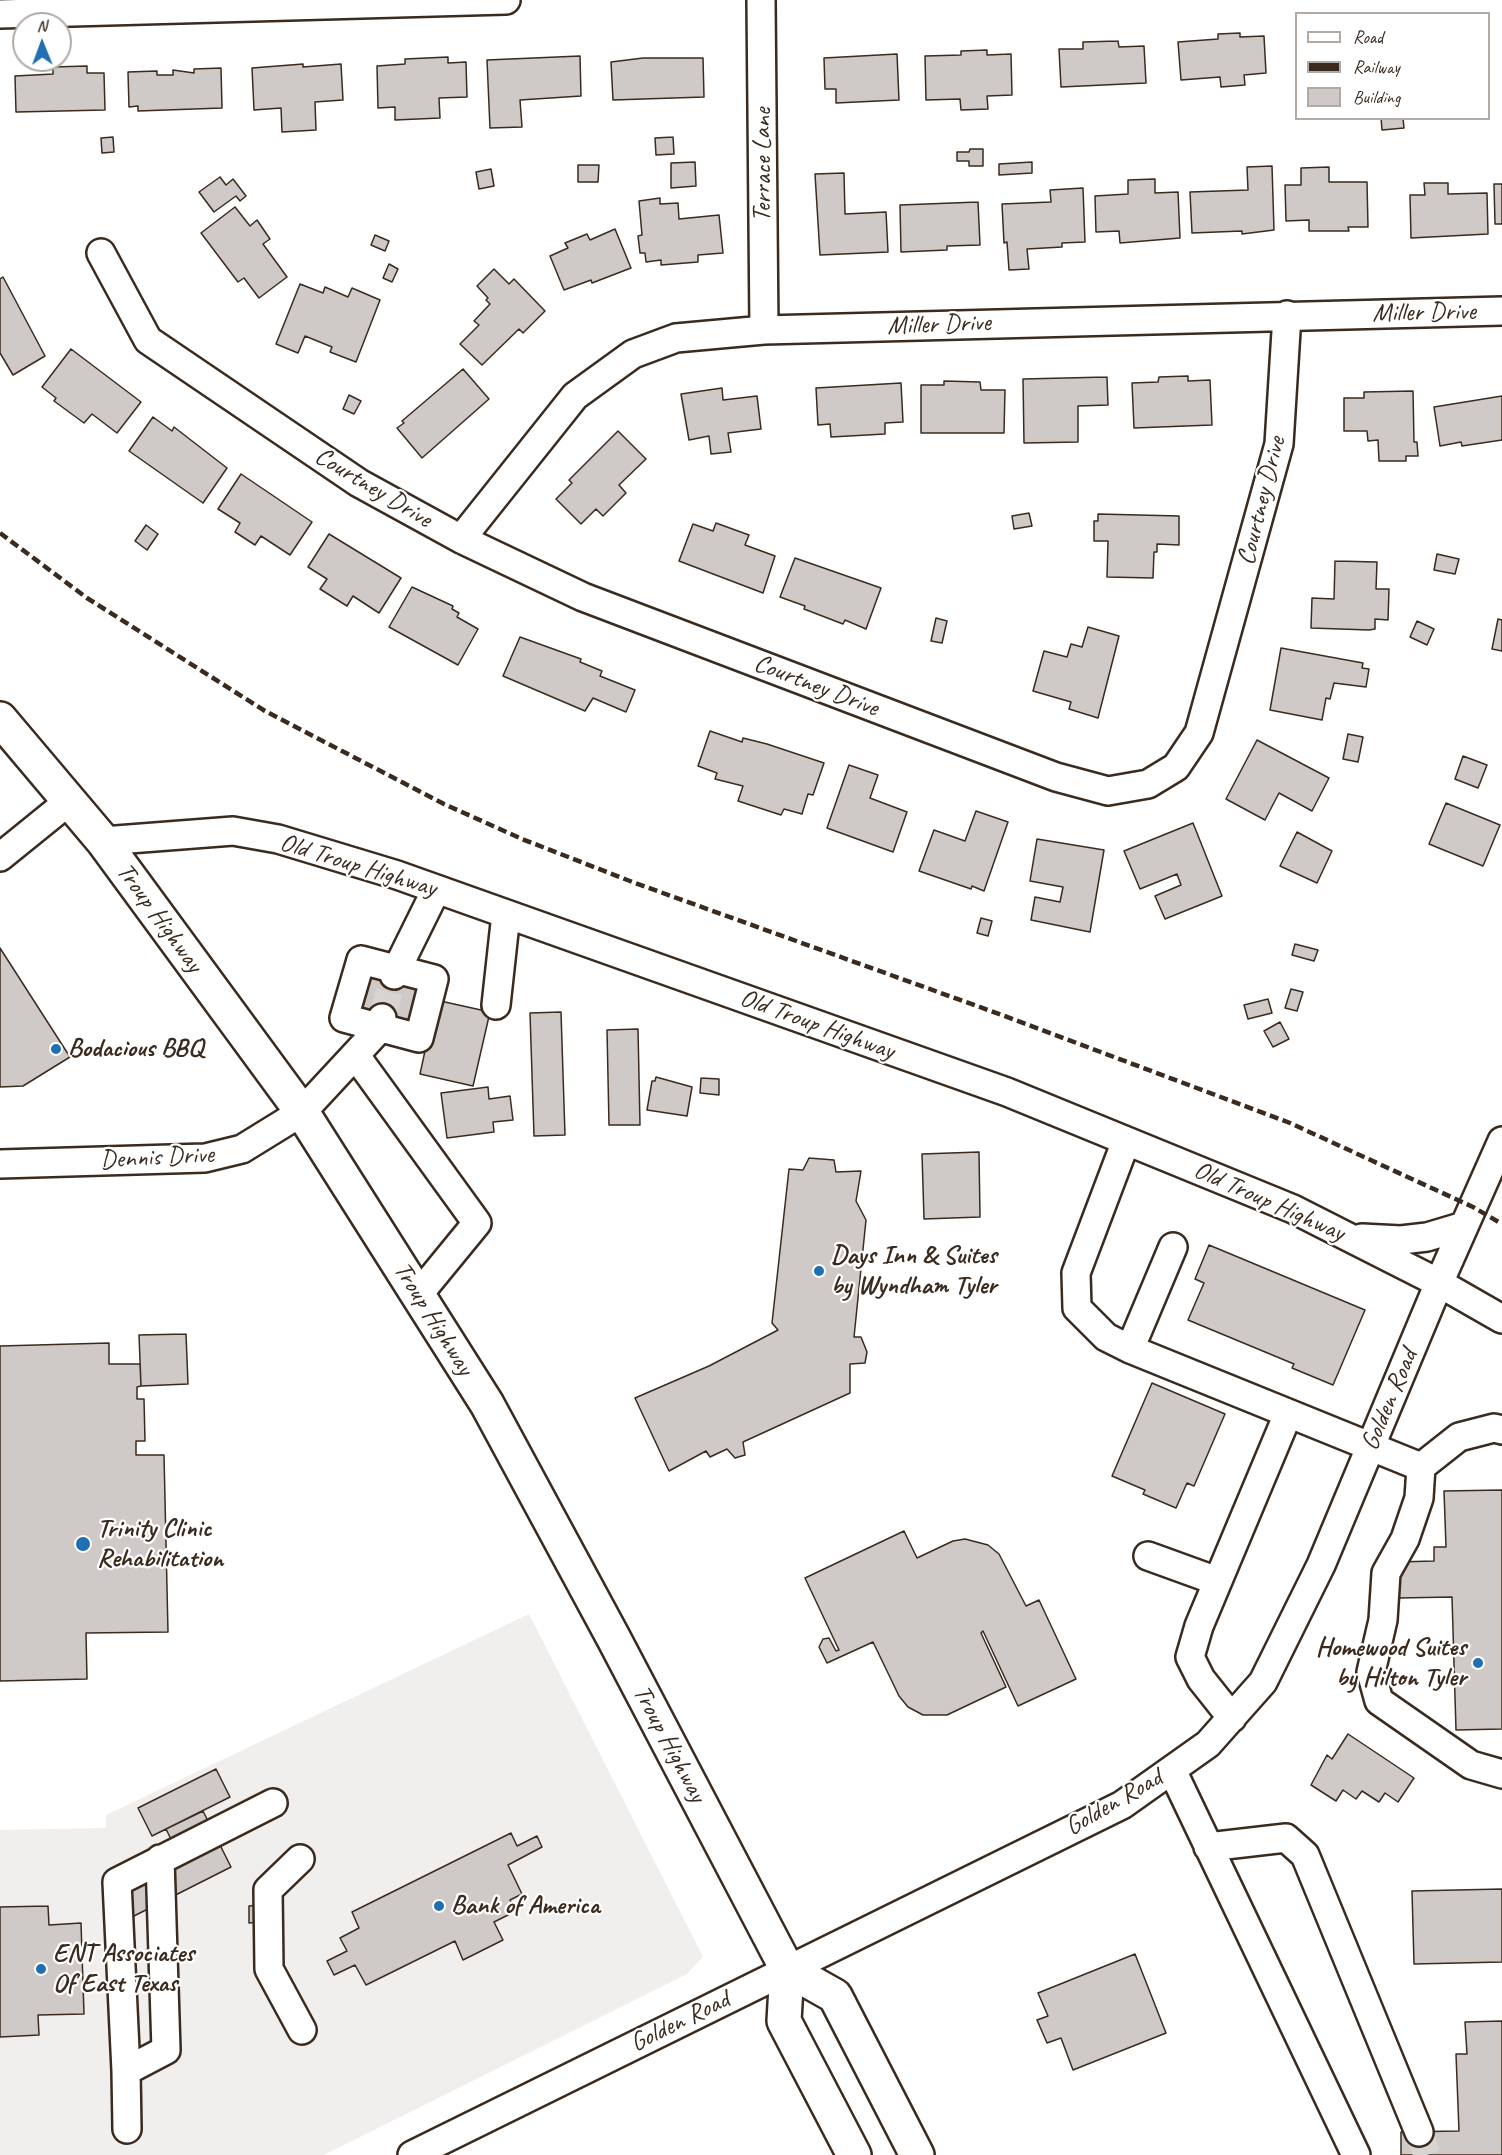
<!DOCTYPE html>
<style>
body{margin:0}
#map{position:relative;width:1502px;height:2155px;overflow:hidden;background:#fff;font-family:Caveat,sans-serif}
canvas{display:block}
.legend{position:absolute;left:1295px;top:12px;width:195px;height:108px;box-sizing:border-box;background:#fff;border:2px solid #b1aaa5;margin:0;padding:8px 10px;list-style:none;font-size:18px;color:#3b2a1e}
.legend li{display:flex;align-items:center;gap:12px;height:30px}
.legend b{width:30px;border:2px solid #b1aaa5}
.north{position:absolute;left:12px;top:12px;width:60px;height:60px;box-sizing:border-box;background:#fff;border:2px solid #b1aaa5;border-radius:50%;rotate:359deg;font-size:16px;font-weight:700;line-height:24px;text-align:center;color:#3b2a1e}
.north::after{content:'';display:block;margin:auto;width:21px;height:27px;background:#1f6fb2;clip-path:polygon(50% 0,100% 100%,50% 72%,0 100%)}
</style>
<div id="map">
<canvas width="1502" height="2155"></canvas>
<ul class="legend">
<li><b style="height:8px;background:#fff"></b>Road</li>
<li><b style="height:8px;background:#3b2a1e"></b>Railway</li>
<li><b style="height:16px;background:#cfcac7"></b>Building</li>
</ul>
<div class="north">N</div>
</div>
<script>
const c = document.querySelector('canvas').getContext('2d');
c.lineJoin = 'round';
function fill(path, color) {
  c.fillStyle = color;
  c.fill(path, 'evenodd');
}
function shape(rows) {
  const path = new Path2D();
  for (const r of rows) {
    path.moveTo(r[0], r[1]);
    for (let i = 2; i < r.length; i += 2) path.lineTo(r[i], r[i + 1]);
  }
  return path;
}
function trace(path, color, width, dash) {
  c.strokeStyle = color;
  c.lineWidth = width;
  c.lineCap = dash ? 'butt' : 'round';
  c.setLineDash(dash || []);
  c.stroke(path);
}
function write(font, color, halo, rows, align = 'center') {
  c.font = font + ' Caveat,sans-serif';
  c.lineWidth = 4.5;
  c.setLineDash([]);
  c.textBaseline = 'middle';
  c.strokeStyle = halo;
  c.fillStyle = color;
  for (const [text, x, y, turn = 0] of rows) {
    c.save();
    c.translate(x, y);
    c.rotate((+turn || 0) * Math.PI / 180);
    c.textAlign = isNaN(turn) ? turn : align;
    if (halo) c.strokeText(text, 0, 0);
    c.fillText(text, 0, 0);
    c.restore();
  }
}
const built = shape([
 [529,1614,703,1957,687,1974,324,2155,0,2155,0,1830,106,1828,106,1815]
]);
const building = shape([
 [1240,33,1240,37,1264,36,1266,73,1244,75,1245,85,1221,87,1220,77,1181,80,1178,42,1218,39,1218,34,1240,33],
 [1118,41,1119,47,1144,46,1146,83,1061,87,1059,49,1083,49,1083,42,1118,41],
 [987,50,987,55,1011,54,1012,95,987,96,988,109,961,110,960,99,926,100,925,56,961,55,961,51,987,50],
 [897,54,899,100,836,103,836,89,825,89,824,58,897,54],
 [580,56,581,96,520,100,522,127,490,128,487,60,580,56],
 [448,57,448,63,466,62,467,97,439,98,440,118,395,120,395,107,378,108,377,66,405,64,405,59,448,57],
 [643,58,703,58,704,97,613,100,611,62,643,58],
 [303,64,303,67,341,64,343,100,315,102,316,130,282,132,281,108,254,110,252,68,303,64],
 [87,66,87,73,104,73,105,110,16,112,15,76,53,74,53,67,87,66],
 [221,68,222,108,138,111,138,106,129,107,128,72,157,71,157,75,173,75,173,70,194,73,194,69,221,68],
 [1381,118,1403,118,1404,128,1382,130,1381,118],
 [113,137,114,152,102,153,101,138,113,137],
 [673,137,674,154,656,155,655,138,673,137],
 [970,149,983,149,983,166,969,166,969,161,957,161,957,152,969,152,970,149],
 [695,162,696,186,671,188,671,163,695,162],
 [1032,162,1032,173,999,175,999,164,1032,162],
 [578,165,599,165,598,182,578,182,578,165],
 [1272,166,1274,230,1242,234,1242,231,1192,233,1190,192,1248,190,1247,167,1272,166],
 [1329,167,1329,182,1367,182,1368,227,1348,227,1349,231,1309,231,1309,220,1286,221,1285,185,1301,185,1301,168,1329,167],
 [491,169,494,186,479,189,476,172,491,169],
 [844,173,845,214,886,212,888,252,820,255,815,174,844,173],
 [220,177,226,185,233,179,246,196,240,201,236,196,214,212,199,192,220,177],
 [1155,179,1155,193,1178,192,1180,238,1120,243,1119,231,1096,232,1095,196,1128,194,1128,180,1155,179],
 [1424,183,1448,183,1448,194,1487,193,1488,234,1411,238,1410,195,1425,195,1424,183],
 [1494,184,1502,184,1502,224,1495,224,1494,184],
 [1083,188,1085,242,1062,243,1062,247,1027,249,1029,269,1009,270,1007,242,1004,243,1002,204,1051,202,1050,190,1083,188],
 [660,198,660,204,678,203,679,219,719,215,723,253,698,255,698,262,661,265,661,260,646,262,645,253,640,253,638,236,642,235,639,201,660,198],
 [978,202,980,245,947,246,947,250,901,252,900,205,978,202],
 [235,207,250,226,257,220,270,239,263,244,287,277,259,298,244,278,238,282,201,233,235,207],
 [615,229,631,268,592,283,591,280,564,290,550,256,568,248,565,243,587,234,590,240,615,229],
 [375,235,389,241,385,251,371,245,375,235],
 [389,264,398,269,392,282,383,278,389,264],
 [494,269,509,284,514,279,545,311,523,333,519,329,482,365,460,344,479,325,474,321,490,304,486,300,488,298,477,286,494,269],
 [3,277,45,356,13,375,0,353,0,279,3,277],
 [300,284,323,293,325,287,348,297,352,288,380,300,356,362,330,352,332,347,305,336,298,353,276,344,300,284],
 [71,349,141,402,117,433,92,414,84,423,54,401,56,398,42,387,71,349],
 [463,369,489,399,422,458,397,428,404,423,402,421,463,369],
 [1188,376,1188,381,1210,380,1212,425,1134,428,1132,383,1158,382,1159,377,1188,376],
 [1107,377,1108,405,1078,406,1078,442,1024,443,1023,379,1107,377],
 [944,381,980,382,981,390,1005,390,1004,433,921,433,921,385,944,385,944,381],
 [901,383,903,422,885,423,885,434,831,437,830,424,818,425,816,388,901,383],
 [722,388,723,400,757,396,761,429,728,433,731,452,711,454,709,436,689,440,681,394,722,388],
 [1413,391,1414,442,1417,442,1418,456,1406,456,1406,461,1379,461,1378,440,1368,441,1367,431,1344,431,1344,398,1364,398,1364,392,1413,391],
 [349,395,361,401,354,414,343,409,349,395],
 [1502,396,1502,440,1462,446,1461,442,1440,446,1434,407,1502,396],
 [153,417,172,431,174,427,227,468,203,503,129,451,153,417],
 [618,431,646,459,619,485,626,493,603,516,596,509,581,524,556,499,572,483,569,480,618,431],
 [241,474,312,522,290,555,261,536,255,545,235,532,240,523,218,509,241,474],
 [1029,513,1032,526,1014,529,1012,516,1029,513],
 [1098,514,1179,516,1179,545,1157,544,1157,552,1154,552,1153,578,1107,577,1108,541,1094,541,1094,521,1098,521,1098,514],
 [716,523,749,535,745,545,775,556,763,593,679,561,693,524,713,531,716,523],
 [146,525,158,534,147,550,135,541,146,525],
 [329,534,401,578,379,613,353,596,347,606,320,589,327,579,308,567,329,534],
 [1437,554,1459,559,1455,574,1434,570,1437,554],
 [795,558,881,588,866,629,845,620,843,624,804,609,805,606,780,597,795,558],
 [1335,561,1377,562,1376,589,1389,589,1388,620,1375,619,1375,629,1369,630,1311,628,1312,598,1334,599,1335,561],
 [412,587,453,606,452,609,459,613,457,617,478,629,458,665,389,627,412,587],
 [936,618,947,621,942,643,931,641,936,618],
 [1498,619,1502,620,1502,651,1492,649,1498,619],
 [1417,621,1434,629,1427,645,1410,637,1417,621],
 [1088,627,1119,636,1098,718,1069,709,1071,702,1033,691,1044,651,1067,657,1071,644,1082,647,1088,627],
 [520,637,581,659,580,662,602,671,600,676,635,690,626,712,593,698,585,711,503,676,520,637],
 [1281,648,1363,663,1362,668,1369,669,1366,687,1334,683,1330,699,1326,698,1322,720,1270,710,1281,648],
 [710,731,742,742,743,738,767,744,824,763,813,795,808,794,802,814,784,809,781,815,738,801,743,786,715,779,717,773,698,766,710,731],
 [1348,734,1363,737,1358,762,1343,759,1348,734],
 [1257,740,1329,778,1312,811,1279,793,1265,820,1226,799,1257,740],
 [1463,756,1487,765,1478,788,1455,779,1463,756],
 [849,765,878,775,870,798,907,812,893,852,827,828,849,765],
 [1446,803,1500,825,1483,866,1429,844,1446,803],
 [976,811,1008,822,984,891,972,886,971,889,919,871,934,830,965,841,976,811],
 [1193,823,1222,896,1165,919,1155,896,1181,885,1177,874,1140,889,1124,851,1193,823],
 [1297,832,1332,851,1317,883,1280,866,1297,832],
 [1037,839,1104,850,1090,932,1031,920,1035,897,1060,902,1063,887,1030,881,1037,839],
 [981,918,992,921,988,936,977,933,981,918],
 [1295,944,1318,950,1314,961,1292,955,1295,944],
 [0,948,70,1057,23,1086,0,1087,0,948],
 [365,968,427,983,416,1026,355,1012,365,968],
 [1291,989,1303,992,1297,1011,1285,1008,1291,989],
 [1268,999,1272,1013,1248,1019,1244,1005,1268,999],
 [436,1000,490,1012,473,1086,420,1074,436,1000],
 [561,1012,565,1135,534,1136,530,1013,561,1012],
 [1280,1022,1289,1039,1273,1047,1264,1031,1280,1022],
 [638,1029,640,1125,609,1125,607,1030,638,1029],
 [656,1077,692,1087,687,1116,647,1110,652,1081,655,1081,656,1077],
 [701,1078,719,1079,719,1095,700,1093,701,1078],
 [488,1087,489,1099,510,1096,513,1120,493,1122,494,1132,447,1138,441,1093,488,1087],
 [979,1152,980,1217,924,1219,922,1154,979,1152],
 [809,1158,834,1160,836,1172,861,1171,856,1201,866,1220,854,1337,861,1337,867,1352,865,1363,850,1364,850,1393,743,1442,745,1455,735,1458,727,1449,710,1457,706,1451,669,1471,635,1398,709,1366,778,1330,772,1323,789,1169,803,1170,809,1158],
 [1209,1245,1365,1310,1333,1385,1292,1368,1294,1364,1188,1320,1204,1283,1195,1279,1209,1245],
 [186,1334,188,1384,141,1386,139,1335,186,1334],
 [109,1343,109,1364,140,1364,141,1386,137,1387,137,1399,144,1399,145,1441,136,1441,136,1455,164,1455,168,1632,86,1633,87,1679,0,1681,0,1346,109,1343],
 [1152,1383,1225,1414,1194,1486,1187,1483,1176,1508,1143,1494,1145,1490,1112,1476,1152,1383],
 [1502,1490,1502,1729,1456,1730,1452,1597,1398,1598,1397,1562,1434,1561,1434,1547,1446,1547,1444,1491,1502,1490],
 [904,1531,917,1558,953,1541,965,1539,988,1545,999,1554,1026,1606,1039,1600,1076,1679,1018,1706,983,1631,981,1633,1006,1687,947,1715,923,1715,908,1707,899,1696,873,1642,827,1663,819,1647,823,1639,829,1638,836,1651,839,1650,805,1578,904,1531],
 [1348,1734,1414,1778,1398,1802,1385,1793,1379,1802,1362,1791,1356,1799,1343,1790,1336,1801,1311,1785,1327,1755,1332,1759,1348,1734],
 [216,1769,230,1797,152,1836,138,1808,216,1769],
 [203,1811,231,1867,128,1919,116,1896,182,1862,166,1829,203,1811],
 [511,1833,517,1846,537,1836,542,1847,508,1865,522,1894,510,1900,516,1911,494,1922,503,1940,463,1960,455,1941,366,1985,355,1965,334,1975,327,1961,347,1951,340,1938,359,1928,352,1912,511,1833],
 [1502,1889,1502,1962,1414,1964,1412,1891,1502,1889],
 [258,1905,259,1922,249,1923,249,1906,258,1905],
 [48,1906,49,1925,81,1923,84,2014,38,2015,39,2035,0,2037,0,1907,48,1906],
 [1135,1954,1166,2033,1073,2070,1061,2038,1047,2043,1037,2020,1048,2016,1038,1993,1135,1954],
 [1502,2021,1502,2155,1401,2155,1401,2132,1459,2131,1456,2054,1467,2054,1465,2022,1502,2021]
]);
const minorTunnel = shape([
 [382,1018,394,975],
 [1419,2132,1427,2155]
]);
const minor = shape([
 [761,0,764,330],
 [0,14,506,0],
 [101,253,148,340,359,483,461,539,583,597,1056,777,1108,791,1148,784,1176,767,1199,733,1279,444,1287,315],
 [461,539,575,396,633,354,676,338,764,330,1502,311],
 [103,841,233,831,278,839,397,875,1007,1092,1293,1209,1439,1283,1502,1319],
 [0,857,68,802],
 [361,960,434,979,419,1038,344,1018,361,960],
 [394,975,436,890],
 [496,1005,506,914],
 [356,1056,477,1223,418,1295],
 [1126,1141,1076,1273,1077,1308,1106,1337,1130,1349,1173,1247],
 [0,1164,205,1158,242,1149,302,1112,380,1028,382,1018],
 [1362,1238,1401,1240,1427,1237,1464,1226],
 [1130,1349,1421,1467],
 [1502,1430,1494,1428,1459,1437,1421,1467,1419,1498,1405,1539,1386,1573,1383,1620,1371,1672,1379,1701,1471,1765,1502,1774],
 [1148,1556,1217,1581],
 [1232,1718,1201,1679,1190,1657,1199,1626,1288,1414],
 [1172,1770,1356,2155],
 [1208,1847,1286,1838,1305,1855,1419,2132],
 [300,1859,268,1890,269,1969,302,2030],
 [126,2071,117,1882,273,1803],
 [127,2129,126,2071,166,2050,160,1859],
 [412,2155,1122,1805,1208,1744,1263,1682,1321,1565,1439,1283,1502,1141]
]);
const major = shape([
 [0,719,103,841,302,1112,487,1404,614,1639,787,1969,784,2021,854,2155],
 [787,1969,835,1996,917,2155]
]);
const rail = shape([
 [0,533,87,598,265,711,444,804,522,839,635,883,1002,1015,1290,1123,1473,1207,1502,1224]
]);
const markers = [
 [56,1049,6,"#1f6fb2"],
 [819,1271,6,"#1f6fb2"],
 [83,1544,8,"#1f6fb2"],
 [1478,1663,6,"#1f6fb2"],
 [439,1906,6,"#1f6fb2"],
 [41,1969,6,"#1f6fb2"]
];
const streetNames = [
 ["Terrace Lane",763,165,-90],
 ["Miller Drive",1424,313,-1],
 ["Miller Drive",939,325,-2],
 ["Courtney Drive",373,488,31],
 ["Courtney Drive",1262,501,-76],
 ["Courtney Drive",816,686,21],
 ["Old Troup Highway",358,866,17],
 ["Troup Highway",159,918,54],
 ["Old Troup Highway",817,1025,20],
 ["Dennis Drive",157,1158,-3],
 ["Old Troup Highway",1269,1202,24],
 ["Troup Highway",433,1319,58],
 ["Golden Road",1390,1400,-67],
 ["Troup Highway",669,1744,62],
 ["Golden Road",1114,1803,-30],
 ["Golden Road",680,2022,-26]
];
const poiNames = [
 ["Bodacious BBQ",68,1049],
 ["Days Inn & Suites",831,1256],
 ["by Wyndham Tyler",831,1286],
 ["Trinity Clinic",97,1529],
 ["Rehabilitation",97,1559],
 ["Homewood Suites",1466,1648,"right"],
 ["by Hilton Tyler",1466,1678,"right"],
 ["Bank of America",451,1906],
 ["ENT Associates",53,1954],
 ["Of East Texas",53,1984]
];
fill(built, '#f1efee');
fill(building, '#cfcac7');
trace(building, '#3b2a1e', 1.5);
trace(minorTunnel, '#d8d4d2', 27, [27, 14]);
trace(minor, '#3b2a1e', 32);
trace(major, '#3b2a1e', 38);
trace(minor, '#fff', 27);
trace(major, '#fff', 33);
trace(rail, '#3b2a1e', 4.5, [9, 4.5]);
for (const [x, y, r, color] of markers) {
  const dot = new Path2D();
  dot.arc(x, y, r, 0, 2 * Math.PI);
  c.fillStyle = color;
  c.fill(dot);
  trace(dot, '#fff', 2);
}
write('26px', '#3b2a1e', '#fff', streetNames);
write('bold 26px', '#3b2a1e', '#fff', poiNames, 'left');
</script>
